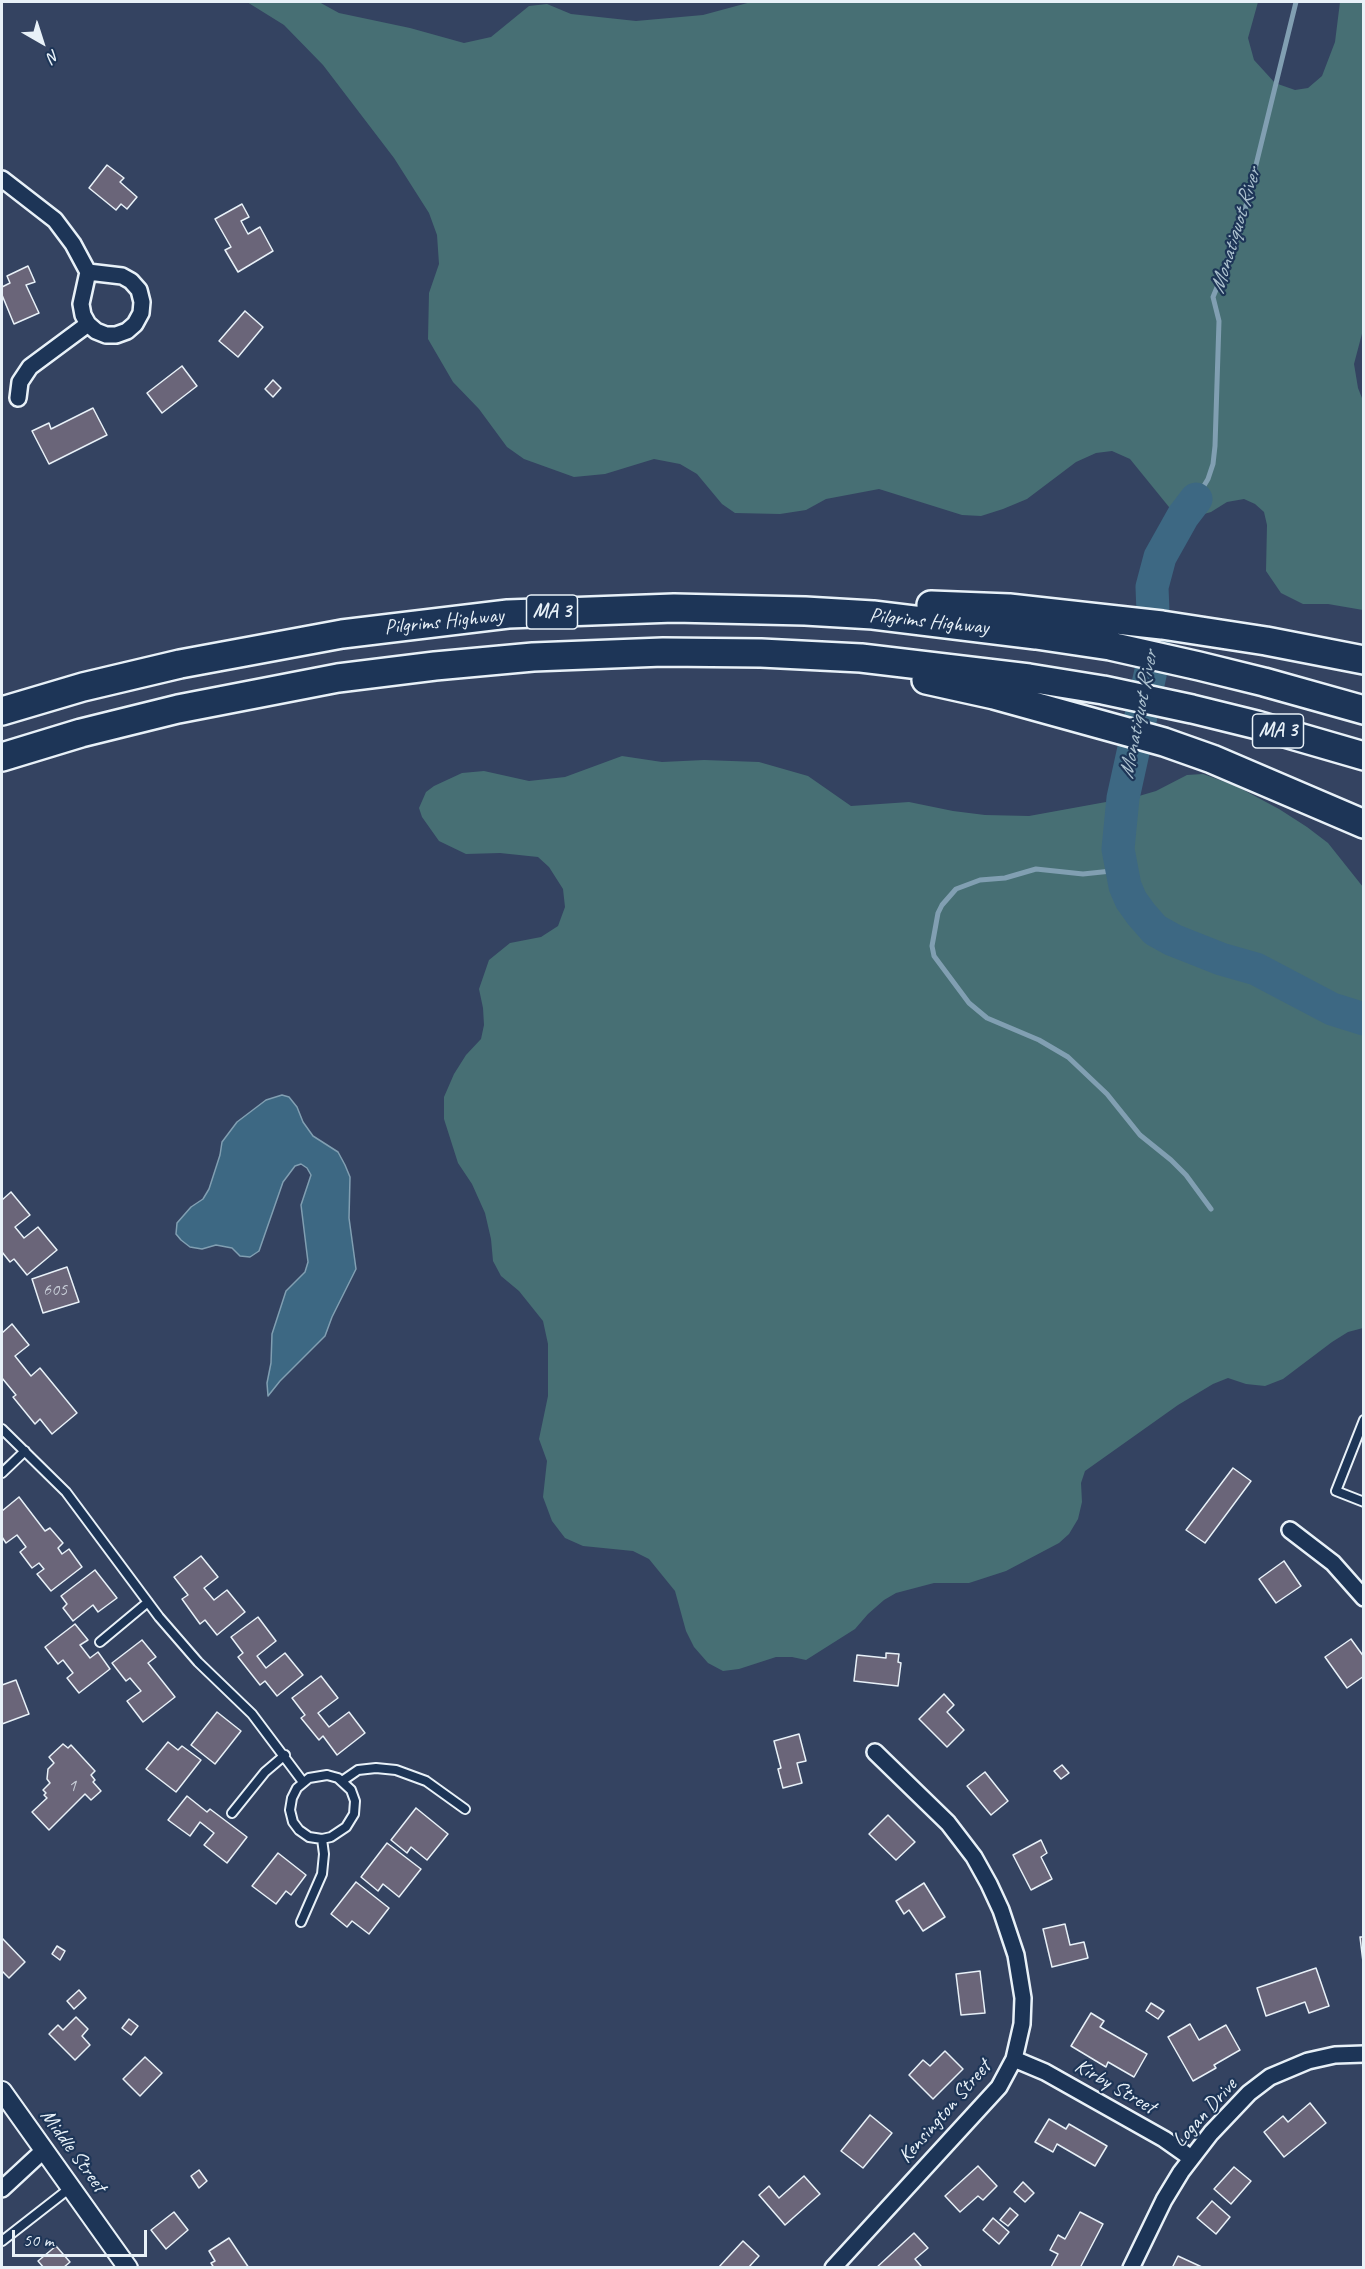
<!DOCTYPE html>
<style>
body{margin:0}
#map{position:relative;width:1365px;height:2269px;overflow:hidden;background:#344361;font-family:Caveat,sans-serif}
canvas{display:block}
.frame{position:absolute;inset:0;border:3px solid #e8f1f8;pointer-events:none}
.north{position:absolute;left:12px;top:12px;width:60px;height:60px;-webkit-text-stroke:4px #1d3557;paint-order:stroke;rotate:141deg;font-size:16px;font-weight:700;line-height:24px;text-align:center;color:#e8f1f8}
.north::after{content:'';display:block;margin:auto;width:21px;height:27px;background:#e8f1f8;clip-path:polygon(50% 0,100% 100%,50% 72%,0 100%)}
.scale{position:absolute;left:12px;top:2230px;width:135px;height:27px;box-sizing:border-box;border:3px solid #e8f1f8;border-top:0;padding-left:8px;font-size:18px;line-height:21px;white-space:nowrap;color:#e8f1f8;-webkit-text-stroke:4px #1d3557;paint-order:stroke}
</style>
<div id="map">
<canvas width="1365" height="2269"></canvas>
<div class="frame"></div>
<div class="north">N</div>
<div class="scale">50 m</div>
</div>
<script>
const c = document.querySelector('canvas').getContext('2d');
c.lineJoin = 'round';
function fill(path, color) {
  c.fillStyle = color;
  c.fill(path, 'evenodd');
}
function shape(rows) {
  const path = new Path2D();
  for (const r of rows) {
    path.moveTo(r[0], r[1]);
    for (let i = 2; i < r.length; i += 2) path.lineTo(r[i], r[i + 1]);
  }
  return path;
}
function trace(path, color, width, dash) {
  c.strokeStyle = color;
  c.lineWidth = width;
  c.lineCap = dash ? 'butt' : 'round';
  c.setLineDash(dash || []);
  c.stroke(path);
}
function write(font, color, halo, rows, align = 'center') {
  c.font = font + ' Caveat,sans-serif';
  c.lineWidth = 4.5;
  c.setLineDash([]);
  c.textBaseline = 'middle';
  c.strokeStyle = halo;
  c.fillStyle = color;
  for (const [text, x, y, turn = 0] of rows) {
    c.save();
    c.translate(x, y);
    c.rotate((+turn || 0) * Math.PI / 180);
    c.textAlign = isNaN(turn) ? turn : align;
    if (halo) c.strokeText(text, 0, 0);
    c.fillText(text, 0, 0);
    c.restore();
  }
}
const green = shape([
 [247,2,319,2,339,13,410,28,464,43,491,37,529,6,547,4,571,14,636,21,703,15,751,2,1258,2,1248,38,1254,60,1275,83,1295,90,1308,88,1322,76,1335,42,1340,2,1363,2,1364,326,1354,364,1358,388,1364,403,1363,610,1328,604,1303,604,1281,593,1266,571,1267,525,1264,512,1255,504,1244,499,1227,502,1211,512,1194,517,1177,514,1169,507,1130,459,1112,451,1096,453,1076,462,1027,499,1003,509,981,516,962,515,879,489,826,499,806,510,780,514,735,513,722,504,697,474,680,464,654,459,605,474,574,477,524,459,507,447,479,409,453,382,428,339,429,293,439,264,437,235,429,213,394,158,323,65,284,25],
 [622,756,662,762,704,760,759,762,808,776,851,806,909,802,953,811,985,815,1029,816,1139,796,1156,791,1187,775,1203,774,1236,786,1279,809,1307,827,1328,843,1363,887,1363,1328,1348,1332,1332,1342,1283,1379,1265,1386,1246,1384,1228,1378,1213,1384,1178,1405,1085,1471,1081,1483,1082,1502,1078,1519,1069,1534,1059,1543,1006,1571,969,1583,934,1583,896,1593,884,1600,868,1614,855,1629,806,1660,792,1657,776,1657,739,1669,723,1671,708,1663,694,1647,686,1631,675,1591,649,1559,633,1551,583,1546,565,1538,552,1521,543,1497,547,1461,539,1439,548,1396,548,1344,543,1321,519,1291,501,1276,493,1261,491,1239,485,1213,472,1184,458,1163,444,1119,444,1097,454,1074,466,1055,481,1039,484,1025,483,1008,479,989,489,960,510,943,541,937,558,926,565,907,563,889,549,867,538,857,500,853,466,854,439,841,422,817,419,808,426,792,434,786,462,773,484,771,529,781,565,777]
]);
const water = shape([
 [282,1095,289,1097,297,1107,303,1122,313,1136,338,1152,345,1165,350,1177,349,1218,356,1269,332,1317,325,1336,280,1381,268,1396,267,1383,271,1363,272,1334,286,1291,305,1272,308,1262,301,1205,311,1175,307,1168,301,1164,295,1166,283,1182,259,1251,250,1257,240,1256,232,1248,216,1245,202,1249,190,1247,181,1240,176,1234,177,1223,191,1207,203,1199,209,1189,220,1155,222,1142,237,1122,266,1100,282,1095]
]);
const stream = shape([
 [1196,499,1208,479,1213,464,1215,446,1219,321,1213,297,1239,234,1296,2],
 [1121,870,1083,874,1036,869,1005,878,980,880,956,889,942,905,938,913,932,946,934,956,969,1003,987,1018,1039,1040,1068,1057,1107,1094,1140,1135,1171,1160,1186,1175,1211,1209]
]);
const river = shape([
 [1196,499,1183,516,1160,557,1152,587,1154,638,1152,666,1123,798,1118,849,1125,886,1131,900,1141,914,1155,930,1173,940,1221,959,1256,969,1332,1009,1364,1019]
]);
const building = shape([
 [107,165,124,178,120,182,137,197,127,209,121,204,116,210,89,188,107,165],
 [242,204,249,217,241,221,248,234,260,227,273,251,238,272,225,250,231,247,215,219,242,204],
 [28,266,35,282,26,285,39,313,14,324,2,295,2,287,10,283,7,276,28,266],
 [245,311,263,327,238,357,219,341,245,311],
 [182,366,197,386,162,413,147,393,182,366],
 [273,380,281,388,273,397,265,389,273,380],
 [93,408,107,435,49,464,32,431,49,423,51,429,93,408],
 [11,1192,30,1215,15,1227,24,1238,38,1227,57,1250,27,1275,14,1259,10,1262,2,1252,2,1200,11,1192],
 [67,1267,79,1302,43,1313,32,1279,67,1267],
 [12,1324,29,1345,15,1356,31,1376,40,1368,77,1413,52,1434,40,1419,35,1424,13,1397,16,1395,2,1378,2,1333,12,1324],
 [1233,1468,1251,1481,1205,1543,1186,1530,1233,1468],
 [19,1497,45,1531,50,1528,63,1543,58,1548,62,1554,69,1549,82,1567,51,1591,37,1574,44,1569,39,1563,32,1568,20,1552,26,1547,17,1535,6,1543,2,1537,2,1511,19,1497],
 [201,1556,218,1577,204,1588,214,1600,227,1590,245,1612,217,1635,205,1620,200,1624,182,1599,188,1595,174,1577,201,1556],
 [1284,1561,1301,1586,1276,1603,1259,1579,1284,1561],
 [95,1570,117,1598,98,1612,93,1605,73,1621,63,1608,67,1604,61,1596,95,1570],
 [258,1617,276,1641,257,1656,266,1668,285,1653,303,1675,277,1696,265,1681,260,1685,238,1657,243,1653,231,1637,258,1617],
 [75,1624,88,1640,80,1645,90,1658,98,1652,110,1669,79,1693,67,1678,73,1673,63,1660,58,1664,45,1647,75,1624],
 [1351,1639,1364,1657,1364,1676,1347,1688,1325,1657,1351,1639],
 [142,1640,156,1657,148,1663,175,1697,143,1722,127,1701,141,1691,130,1678,126,1681,112,1663,142,1640],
 [886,1653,899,1654,898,1662,901,1663,898,1686,854,1681,857,1655,886,1658,886,1653],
 [321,1676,338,1698,318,1713,329,1727,349,1712,365,1733,337,1755,323,1736,319,1740,301,1718,305,1715,292,1698,321,1676],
 [16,1680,29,1714,2,1724,2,1685,16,1680],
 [944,1694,954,1705,947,1712,964,1730,947,1747,919,1719,944,1694],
 [217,1712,241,1731,215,1764,191,1745,217,1712],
 [799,1734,806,1761,797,1763,802,1783,783,1788,778,1769,781,1768,774,1741,799,1734],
 [168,1742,178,1750,182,1746,201,1760,176,1792,146,1769,168,1742],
 [63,1744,68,1748,71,1745,95,1771,91,1775,95,1780,93,1782,101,1791,91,1800,85,1794,49,1830,32,1812,47,1798,44,1795,46,1793,43,1790,50,1783,47,1779,48,1769,54,1763,49,1757,63,1744],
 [1062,1765,1069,1773,1061,1779,1054,1771,1062,1765],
 [985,1772,1008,1801,991,1815,967,1786,985,1772],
 [187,1796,207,1812,210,1809,247,1837,227,1863,204,1845,214,1833,200,1822,190,1836,168,1820,187,1796],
 [416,1808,448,1834,427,1860,411,1847,407,1853,391,1840,416,1808],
 [888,1815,915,1842,896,1860,869,1834,888,1815],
 [1041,1840,1047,1853,1041,1857,1052,1879,1031,1890,1013,1855,1041,1840],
 [387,1843,421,1869,399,1897,383,1884,378,1891,361,1877,387,1843],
 [278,1853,306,1875,291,1895,286,1891,276,1904,252,1886,278,1853],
 [356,1882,389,1908,369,1934,352,1921,347,1927,331,1914,356,1882],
 [924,1883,945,1917,923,1931,909,1910,904,1914,896,1901,924,1883],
 [1065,1924,1070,1945,1084,1942,1088,1958,1052,1967,1043,1929,1065,1924],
 [1360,1937,1364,1937,1364,1962,1363,1962,1360,1937],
 [2,1938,25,1962,9,1978,2,1971,2,1938],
 [57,1946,65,1951,60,1960,52,1954,57,1946],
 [1316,1968,1329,2006,1309,2013,1305,2002,1266,2016,1257,1988,1316,1968],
 [980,1971,985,2013,961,2015,956,1974,980,1971],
 [79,1990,86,1998,74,2009,67,2001,79,1990],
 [1151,2003,1164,2011,1158,2019,1146,2011,1151,2003],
 [1091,2013,1104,2021,1100,2027,1147,2054,1134,2077,1108,2062,1106,2067,1071,2046,1091,2013],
 [76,2017,88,2029,82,2036,90,2045,75,2060,49,2034,58,2025,63,2030,76,2017],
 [129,2019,138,2026,131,2035,122,2028,129,2019],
 [1190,2024,1199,2040,1226,2025,1240,2050,1214,2065,1216,2068,1193,2081,1168,2037,1190,2024],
 [945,2051,963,2069,933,2099,909,2075,923,2060,930,2066,945,2051],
 [145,2057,162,2073,140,2096,123,2079,145,2057],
 [1310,2103,1326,2123,1284,2157,1264,2132,1283,2116,1288,2122,1310,2103],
 [870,2115,892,2133,863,2168,841,2151,870,2115],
 [1049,2119,1066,2129,1069,2124,1107,2146,1095,2166,1057,2144,1053,2152,1035,2142,1049,2119],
 [978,2166,997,2186,983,2200,978,2196,960,2212,945,2196,978,2166],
 [1234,2167,1251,2181,1231,2204,1214,2189,1234,2167],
 [199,2170,207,2181,199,2188,191,2176,199,2170],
 [804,2176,820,2194,785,2225,759,2195,769,2186,779,2198,804,2176],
 [1023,2182,1034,2193,1025,2202,1014,2192,1023,2182],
 [1212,2201,1230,2217,1216,2234,1197,2218,1212,2201],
 [1010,2208,1018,2215,1008,2226,1000,2220,1010,2208],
 [174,2212,188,2230,166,2249,151,2230,174,2212],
 [1080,2212,1103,2224,1080,2268,1053,2268,1051,2267,1058,2254,1050,2250,1058,2235,1065,2239,1080,2212],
 [993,2218,1009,2232,999,2244,983,2230,993,2218],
 [914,2233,928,2248,915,2259,921,2266,919,2268,876,2268,914,2233],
 [229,2238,249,2268,214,2268,211,2263,215,2261,209,2251,229,2238],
 [743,2241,759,2256,748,2268,718,2268,743,2241],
 [56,2246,70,2262,63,2268,44,2268,38,2261,56,2246],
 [1178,2256,1204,2268,1172,2268,1178,2256]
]);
const service = shape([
 [1364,1420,1336,1491,1364,1502],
 [2,1429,66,1492,159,1617,198,1662,252,1714,303,1782],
 [2,1473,25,1451],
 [100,1642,148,1602],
 [327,1775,338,1778,351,1790,355,1801,354,1814,346,1827,331,1837,322,1839,309,1837,299,1830,293,1822,290,1810,292,1798,297,1788,309,1778,327,1775],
 [342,1781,358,1770,376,1768,396,1770,426,1781,465,1809],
 [232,1813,265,1772,285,1755],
 [301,1922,322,1874,324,1854,322,1839],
 [2,2241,70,2188]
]);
const minor = shape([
 [2,179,55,220,73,244,88,272,81,304,83,315,88,324,96,331,106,335,116,335,127,331,135,324,141,313,142,302,139,290,131,281,122,276,88,272],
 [18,398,20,382,30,367,88,324],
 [1290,1530,1333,1563,1364,1598],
 [1014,2059,1045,2072,1164,2139,1191,2158],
 [2,2189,44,2150],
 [833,2268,999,2087,1014,2059,1022,2024,1023,1998,1016,1955,1001,1910,989,1884,974,1857,948,1823,875,1752],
 [1131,2268,1164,2200,1181,2172,1211,2133,1249,2093,1270,2077,1308,2061,1335,2055,1364,2054]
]);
const tertiary = shape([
 [2,2091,128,2268]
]);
const motorway = shape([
 [931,605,1009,608,1162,625,1266,641,1364,660],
 [926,680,994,695,1164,742,1212,759,1364,824],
 [2,711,83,687,180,664,342,634,508,614,674,608,805,611,873,615,1036,635,1110,646,1199,666,1264,682,1364,710],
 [2,757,81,733,178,709,338,678,435,666,533,657,663,652,761,653,861,658,1029,678,1103,690,1192,709,1257,725,1364,756]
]);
const numberNames = [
 ["605",55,1290],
 ["1",72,1786]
];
const shields = [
 [552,612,51],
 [1278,731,51]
];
const shieldNames = [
 ["MA 3",552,612],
 ["MA 3",1278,731]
];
const streetNames = [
 ["Pilgrims Highway",444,622,-6],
 ["Pilgrims Highway",929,622,6],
 ["Kirby Street",1115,2087,30],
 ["Kensington Street",945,2112,-49],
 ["Logan Drive",1205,2113,-48],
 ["Middle Street",73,2151,54]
];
const waterNames = [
 ["Monatiquot River",1236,231,-73],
 ["Monatiquot River",1139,715,-79]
];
fill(green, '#476f74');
fill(water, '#3d6883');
trace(water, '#819fb2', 1.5);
trace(stream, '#819fb2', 5);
trace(river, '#3d6883', 33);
fill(building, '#6a6579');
trace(building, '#e8f1f8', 1.5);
trace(service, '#e8f1f8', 12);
trace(minor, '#e8f1f8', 20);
trace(tertiary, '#e8f1f8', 22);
trace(motorway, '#e8f1f8', 32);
trace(service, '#1d3557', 8);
trace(minor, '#1d3557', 15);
trace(tertiary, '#1d3557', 18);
trace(motorway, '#1d3557', 27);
write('18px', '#c8ced8', null, numberNames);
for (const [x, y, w] of shields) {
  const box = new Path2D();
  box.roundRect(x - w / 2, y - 17, w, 34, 4.5);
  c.fillStyle = '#1d3557';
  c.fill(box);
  trace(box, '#e8f1f8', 1.5);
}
write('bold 20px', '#e8f1f8', null, shieldNames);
write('21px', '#e8f1f8', '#1d3557', streetNames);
write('italic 22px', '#acc1cf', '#1d3557', waterNames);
</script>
